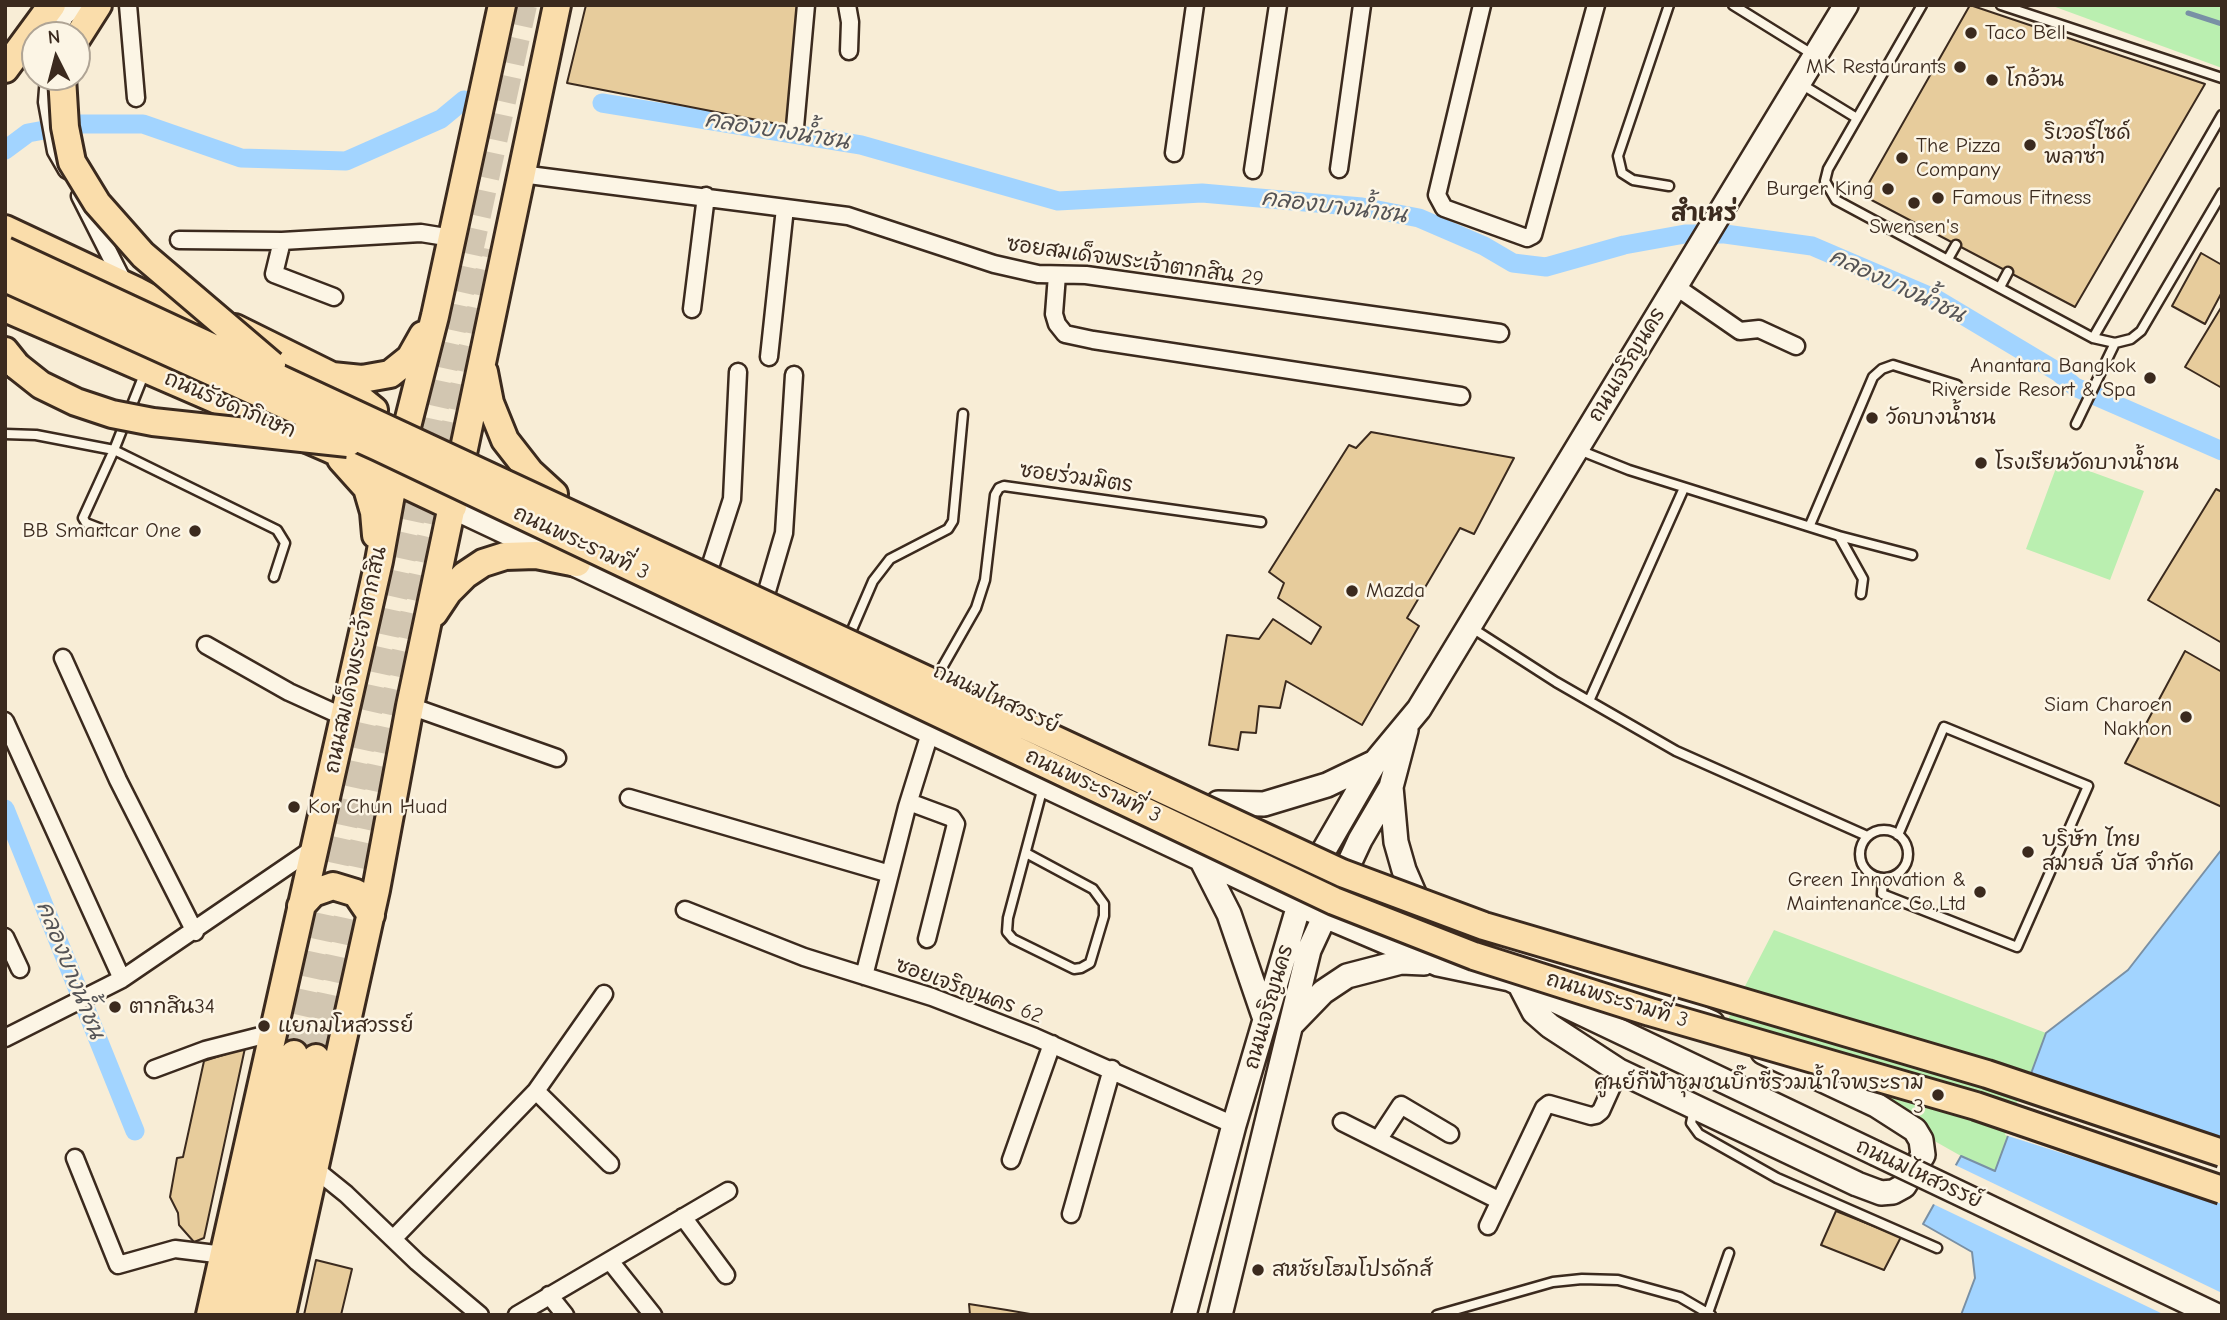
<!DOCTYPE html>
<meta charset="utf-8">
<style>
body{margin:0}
#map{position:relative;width:2227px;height:1320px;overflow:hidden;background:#f8edd6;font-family:"Comic Neue",sans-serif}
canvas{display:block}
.frame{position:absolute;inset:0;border:7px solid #3b2a1e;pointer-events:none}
.north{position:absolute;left:21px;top:21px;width:70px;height:70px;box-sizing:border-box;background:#fcf5e5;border:2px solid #afa495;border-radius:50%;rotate:354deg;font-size:19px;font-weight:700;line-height:28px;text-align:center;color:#3b2a1e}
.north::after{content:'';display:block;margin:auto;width:24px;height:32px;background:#3b2a1e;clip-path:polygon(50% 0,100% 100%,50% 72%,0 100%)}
</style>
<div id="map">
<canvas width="2227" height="1320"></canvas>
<div class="frame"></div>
<div class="north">N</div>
</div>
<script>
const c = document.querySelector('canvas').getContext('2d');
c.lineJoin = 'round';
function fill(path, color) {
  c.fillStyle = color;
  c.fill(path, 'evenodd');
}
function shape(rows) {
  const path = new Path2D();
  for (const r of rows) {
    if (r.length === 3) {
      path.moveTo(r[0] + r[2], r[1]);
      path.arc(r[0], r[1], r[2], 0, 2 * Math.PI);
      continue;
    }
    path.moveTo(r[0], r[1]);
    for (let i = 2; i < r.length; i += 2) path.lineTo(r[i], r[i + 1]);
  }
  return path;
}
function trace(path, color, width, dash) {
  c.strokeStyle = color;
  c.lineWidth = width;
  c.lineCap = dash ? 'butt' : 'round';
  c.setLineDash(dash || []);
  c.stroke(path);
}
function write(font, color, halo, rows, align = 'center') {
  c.font = font + ' "Comic Neue","Playpen Sans Thai",sans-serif';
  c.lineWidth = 5;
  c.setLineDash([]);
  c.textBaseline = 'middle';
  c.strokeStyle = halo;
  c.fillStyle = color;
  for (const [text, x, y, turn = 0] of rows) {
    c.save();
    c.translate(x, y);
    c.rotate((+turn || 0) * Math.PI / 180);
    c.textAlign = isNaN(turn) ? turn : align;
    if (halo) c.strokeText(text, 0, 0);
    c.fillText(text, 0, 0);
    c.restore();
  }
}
const green = shape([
 [2050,5,2222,5,2222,68],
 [2059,460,2144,491,2110,580,2026,549],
 [1774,930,2046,1033,1995,1171,1961,1156,1726,1023]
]);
const water = shape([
 [2222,849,2222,1315,1961,1315,1975,1278,1972,1252,1923,1224,1961,1156,1995,1171,2046,1033,2128,970,2222,849]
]);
const pier = shape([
 [2027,1076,2222,1140,2222,1204,2005,1135],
 [1953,1164,2222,1293,2222,1315,2165,1315,1931,1203]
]);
const stream = shape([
 [2188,13,2222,24]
]);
const canal = shape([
 [602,103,861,145,1058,201,1202,193,1362,207,1419,218,1484,246,1513,263,1546,267,1624,245,1685,234,1725,234,1812,246,1936,299,2058,372,2075,387,2222,451],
 [5,150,28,133,77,124,143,124,241,158,346,161,441,119,464,100],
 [5,809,135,1131]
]);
const building = shape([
 [586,5,798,5,788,126,567,83,586,5],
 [1970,5,2205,84,2075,307,1862,195,1970,5],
 [2201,253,2222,265,2222,292,2205,324,2172,306,2201,253],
 [2222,306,2222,388,2185,367,2222,306],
 [1371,432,1514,458,1474,534,1460,528,1407,618,1419,626,1362,725,1286,681,1280,708,1259,706,1256,733,1241,732,1238,750,1209,745,1227,635,1259,639,1273,619,1311,644,1321,627,1278,598,1284,583,1269,572,1349,445,1356,448,1371,432],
 [2216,489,2222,492,2222,643,2148,600,2216,489],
 [2185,651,2222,672,2222,807,2125,763,2185,651],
 [245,1048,204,1238,194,1242,179,1225,178,1213,170,1197,177,1158,183,1157,204,1061,245,1048],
 [1836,1211,1901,1237,1884,1270,1821,1245,1836,1211],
 [316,1260,352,1269,341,1315,304,1315,316,1260],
 [969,1304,1007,1310,1036,1315,970,1315,969,1304]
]);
const primaryTunnel = shape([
 [294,1054,524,5],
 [316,1058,493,250]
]);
const lane = shape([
 [1733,5,1812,54],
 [1922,5,1828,169,1825,181,1836,200,2093,338,2115,343,2131,339,2141,331,2222,193],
 [2001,5,2222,78],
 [1801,84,1855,117],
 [1669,186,1633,180,1622,173,1618,156,1669,5],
 [1948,259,1956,245],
 [2000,287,2008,272],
 [2093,338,2222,115],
 [2076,424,2115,343],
 [5,434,36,435,114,450,145,372],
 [1579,450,1629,470,1839,536,1863,579,1861,594],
 [1810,525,1873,377,1882,369,1893,365,1957,385],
 [104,530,86,523,83,518,114,450,277,530,285,543,274,577],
 [1839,536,1912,555],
 [1472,628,1556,682,1676,751,1867,836],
 [851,632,873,581,890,559,948,529,953,521,963,414],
 [939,673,976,608,985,580,995,495,999,488,1004,486,1261,522],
 [1589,701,1684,488],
 [1884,854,24],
 [1026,853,1093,889,1104,904,1104,916,1090,963,1081,968,1074,969,1013,939,1007,932,1008,918,1043,787],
 [1883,878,1882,894,2017,947,2088,786,1944,727,1898,835],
 [1694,1109,1691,1123,1699,1134,1777,1178,1937,1248],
 [1708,1313,1729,1253],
 [1437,1315,1553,1282,1582,1279,1618,1280,1680,1297,1711,1315]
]);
const street = shape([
 [128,5,136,98],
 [847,5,850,22,849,51],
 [1482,5,1437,195,1444,208,1527,238,1533,235,1596,5],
 [57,35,65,16,80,5],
 [49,77,47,102,56,151,67,170],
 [795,127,806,5],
 [1174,153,1195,5],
 [1339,169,1362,5],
 [1253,170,1278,5],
 [521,174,848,216,994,264,1038,274,1086,275,1500,333],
 [80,196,125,285],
 [179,240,282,241,421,233,452,238],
 [282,241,274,274,334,297],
 [1057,275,1054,314,1057,324,1065,334,1093,340,1461,396],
 [1675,286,1740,331,1759,329,1796,346],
 [692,309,706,196],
 [769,357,785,208],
 [710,567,732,499,738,372],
 [767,591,784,533,794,375],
 [206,645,289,692,344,717],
 [63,658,118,780,195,932],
 [410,706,557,758],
 [5,721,122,979],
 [629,798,890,874],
 [909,802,952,818,956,824,927,939],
 [685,910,804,957,932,997,1035,1037,1234,1125],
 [5,937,20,969],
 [864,976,907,807,931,730],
 [5,1038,122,979,314,848],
 [154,1069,205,1050,272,1033],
 [536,1091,610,1164],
 [1342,1122,1500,1201],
 [1378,1140,1401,1105,1450,1134],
 [75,1158,118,1265,175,1249,224,1255],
 [1011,1160,1052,1044],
 [315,1169,346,1194,417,1262,480,1315],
 [1071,1214,1112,1069],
 [683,1217,726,1275],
 [1488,1226,1544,1108,1549,1104,1591,1116,1596,1115,1601,1111,1619,1071],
 [393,1239,536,1091,604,994],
 [610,1261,653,1315],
 [549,1295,565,1315],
 [517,1315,728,1191]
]);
const secondary = shape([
 [453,507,1299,905,1438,964,1510,979,1875,1153],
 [1391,787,1396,842,1404,870,1420,907],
 [1218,803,1264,804,1327,785,1375,762],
 [1200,857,1229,914,1265,1019],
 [1423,909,1487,958],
 [1470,939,1634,987,1712,1023],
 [1519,983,1534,1012,1550,1026,1619,1071,1857,1184,1881,1193,1893,1192,1904,1186,1923,1155,1921,1140,1915,1130,1876,1105,1763,1052],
 [1293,1023,1323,992,1347,976,1401,962,1424,963],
 [1184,1315,1234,1125,1299,905,1323,852,1375,762,1419,709,1846,5],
 [1220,1315,1309,950,1360,840,1391,787,1406,730]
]);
const primary = shape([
 [77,38,98,5],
 [5,69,52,5],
 [5,229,135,290,248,350],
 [5,308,328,448,453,507],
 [235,328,332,376,374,410],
 [5,351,17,366],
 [484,372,490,403,505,440,530,472,554,494],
 [332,376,362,379,390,374,410,358,423,335],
 [341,459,367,488,374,512,376,535],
 [434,613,448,592,465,575,483,563,505,556,536,555,577,563],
 [301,906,313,893,333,886,356,893,371,915],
 [210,1315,379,561,394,478,435,316,502,5],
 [236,1315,294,1054],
 [259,1315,316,1058],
 [282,1315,376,890,410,706,557,5]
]);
const secondaryBridge = shape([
 [1875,1153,2215,1315]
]);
const primaryBridge = shape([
 [62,77,65,127,72,162,97,203,143,255,272,365],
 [5,251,1342,873,1484,926,1987,1074,2222,1153],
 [5,278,378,447,1334,901,1474,956,1650,1012,1976,1106,2222,1190],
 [17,366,41,385,76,402,112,414,153,422,348,443]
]);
const markers = [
 [1971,33,7,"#3b2a1e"],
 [1960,67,7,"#3b2a1e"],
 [1992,80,7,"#3b2a1e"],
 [2030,145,7,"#3b2a1e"],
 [1902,158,7,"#3b2a1e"],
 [1888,189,7,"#3b2a1e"],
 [1938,198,7,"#3b2a1e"],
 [1914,203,7,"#3b2a1e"],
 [2150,378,7,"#3b2a1e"],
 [1872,418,7,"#3b2a1e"],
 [1981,463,7,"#3b2a1e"],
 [195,531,7,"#3b2a1e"],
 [1352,591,7,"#3b2a1e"],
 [2186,717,7,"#3b2a1e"],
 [294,807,7,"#3b2a1e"],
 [2028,852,7,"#3b2a1e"],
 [1980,892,7,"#3b2a1e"],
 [115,1007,7,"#3b2a1e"],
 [264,1026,7,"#3b2a1e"],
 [1938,1095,7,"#3b2a1e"],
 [1258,1270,7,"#3b2a1e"]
];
const poiNames = [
 ["Taco Bell",1985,33],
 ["MK Restaurants",1946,67,"right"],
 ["โกอ้วน",2006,80],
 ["ริเวอร์ไซด์",2044,133],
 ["พลาซ่า",2044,157],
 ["The Pizza",1916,146],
 ["Company",1916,170],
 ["Burger King",1874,189,"right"],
 ["Famous Fitness",1952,198],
 ["Swensen's",1914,227,"center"],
 ["Anantara Bangkok",2136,366,"right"],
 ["Riverside Resort & Spa",2136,390,"right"],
 ["วัดบางน้ำชน",1886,418],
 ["โรงเรียนวัดบางน้ำชน",1995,463],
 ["BB Smartcar One",181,531,"right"],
 ["Mazda",1366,591],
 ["Siam Charoen",2172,705,"right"],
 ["Nakhon",2172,729,"right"],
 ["Kor Chun Huad",308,807],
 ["บริษัท ไทย",2042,840],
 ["สมายล์ บัส จำกัด",2042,864],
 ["Green Innovation &",1966,880,"right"],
 ["Maintenance Co.,Ltd",1966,904,"right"],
 ["ตากสิน34",129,1007],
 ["แยกมโหสวรรย์",278,1026],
 ["ศูนย์กีฬาชุมชนบิ๊กซีรวมน้ำใจพระราม",1924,1083,"right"],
 ["3",1924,1107,"right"],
 ["สหชัยโฮมโปรดักส์",1272,1270]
];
const streetNames = [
 ["ซอยสมเด็จพระเจ้าตากสิน 29",1135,262,8],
 ["ถนนเจริญนคร",1627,365,-59],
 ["ถนนรัชดาภิเษก",230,405,23],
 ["ซอยร่วมมิตร",1076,478,8],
 ["ถนนพระรามที่ 3",581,543,25],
 ["ถนนสมเด็จพระเจ้าตากสิน",356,660,-78],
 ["ถนนมไหสวรรย์",996,699,25],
 ["ถนนพระรามที่ 3",1093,786,25],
 ["ซอยเจริญนคร 62",969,991,20],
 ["ถนนพระรามที่ 3",1617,1000,17],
 ["ถนนเจริญนคร",1269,1007,-74],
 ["ถนนมไหสวรรย์",1919,1174,25]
];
const waterNames = [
 ["คลองบางน้ำชน",777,131,9],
 ["คลองบางน้ำชน",1334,207,7],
 ["คลองบางน้ำชน",1897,286,25],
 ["คลองบางน้ำชน",70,970,68]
];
const quarterNames = [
 ["สำเหร่",1704,214]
];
fill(green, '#baefb0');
fill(water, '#a2d4ff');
trace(water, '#7990a5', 2);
fill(pier, '#f8edd6');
trace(stream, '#7990a5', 5);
trace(canal, '#a2d4ff', 19);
fill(building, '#e7cc9c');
trace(building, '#3b2a1e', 2);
trace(primaryTunnel, '#d2c6b1', 26, [26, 13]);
trace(lane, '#3b2a1e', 13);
trace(street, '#3b2a1e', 21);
trace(secondary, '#3b2a1e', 28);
trace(primary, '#3b2a1e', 32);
trace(lane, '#fcf5e5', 8);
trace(street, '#fcf5e5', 16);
trace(secondary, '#fcf5e5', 23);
trace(primary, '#faddab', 26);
trace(secondaryBridge, '#3b2a1e', 28, []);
trace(primaryBridge, '#3b2a1e', 32, []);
trace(secondaryBridge, '#fcf5e5', 23);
trace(primaryBridge, '#faddab', 26);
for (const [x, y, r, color] of markers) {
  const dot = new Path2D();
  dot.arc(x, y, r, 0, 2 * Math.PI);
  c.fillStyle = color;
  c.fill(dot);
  trace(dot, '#fcf5e5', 2.5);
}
write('21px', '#3b2a1e', '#fcf5e5', poiNames, 'left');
write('21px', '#3b2a1e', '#fcf5e5', streetNames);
write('italic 23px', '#555456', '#fcf5e5', waterNames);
write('bold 24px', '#3b2a1e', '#fcf5e5', quarterNames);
</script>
